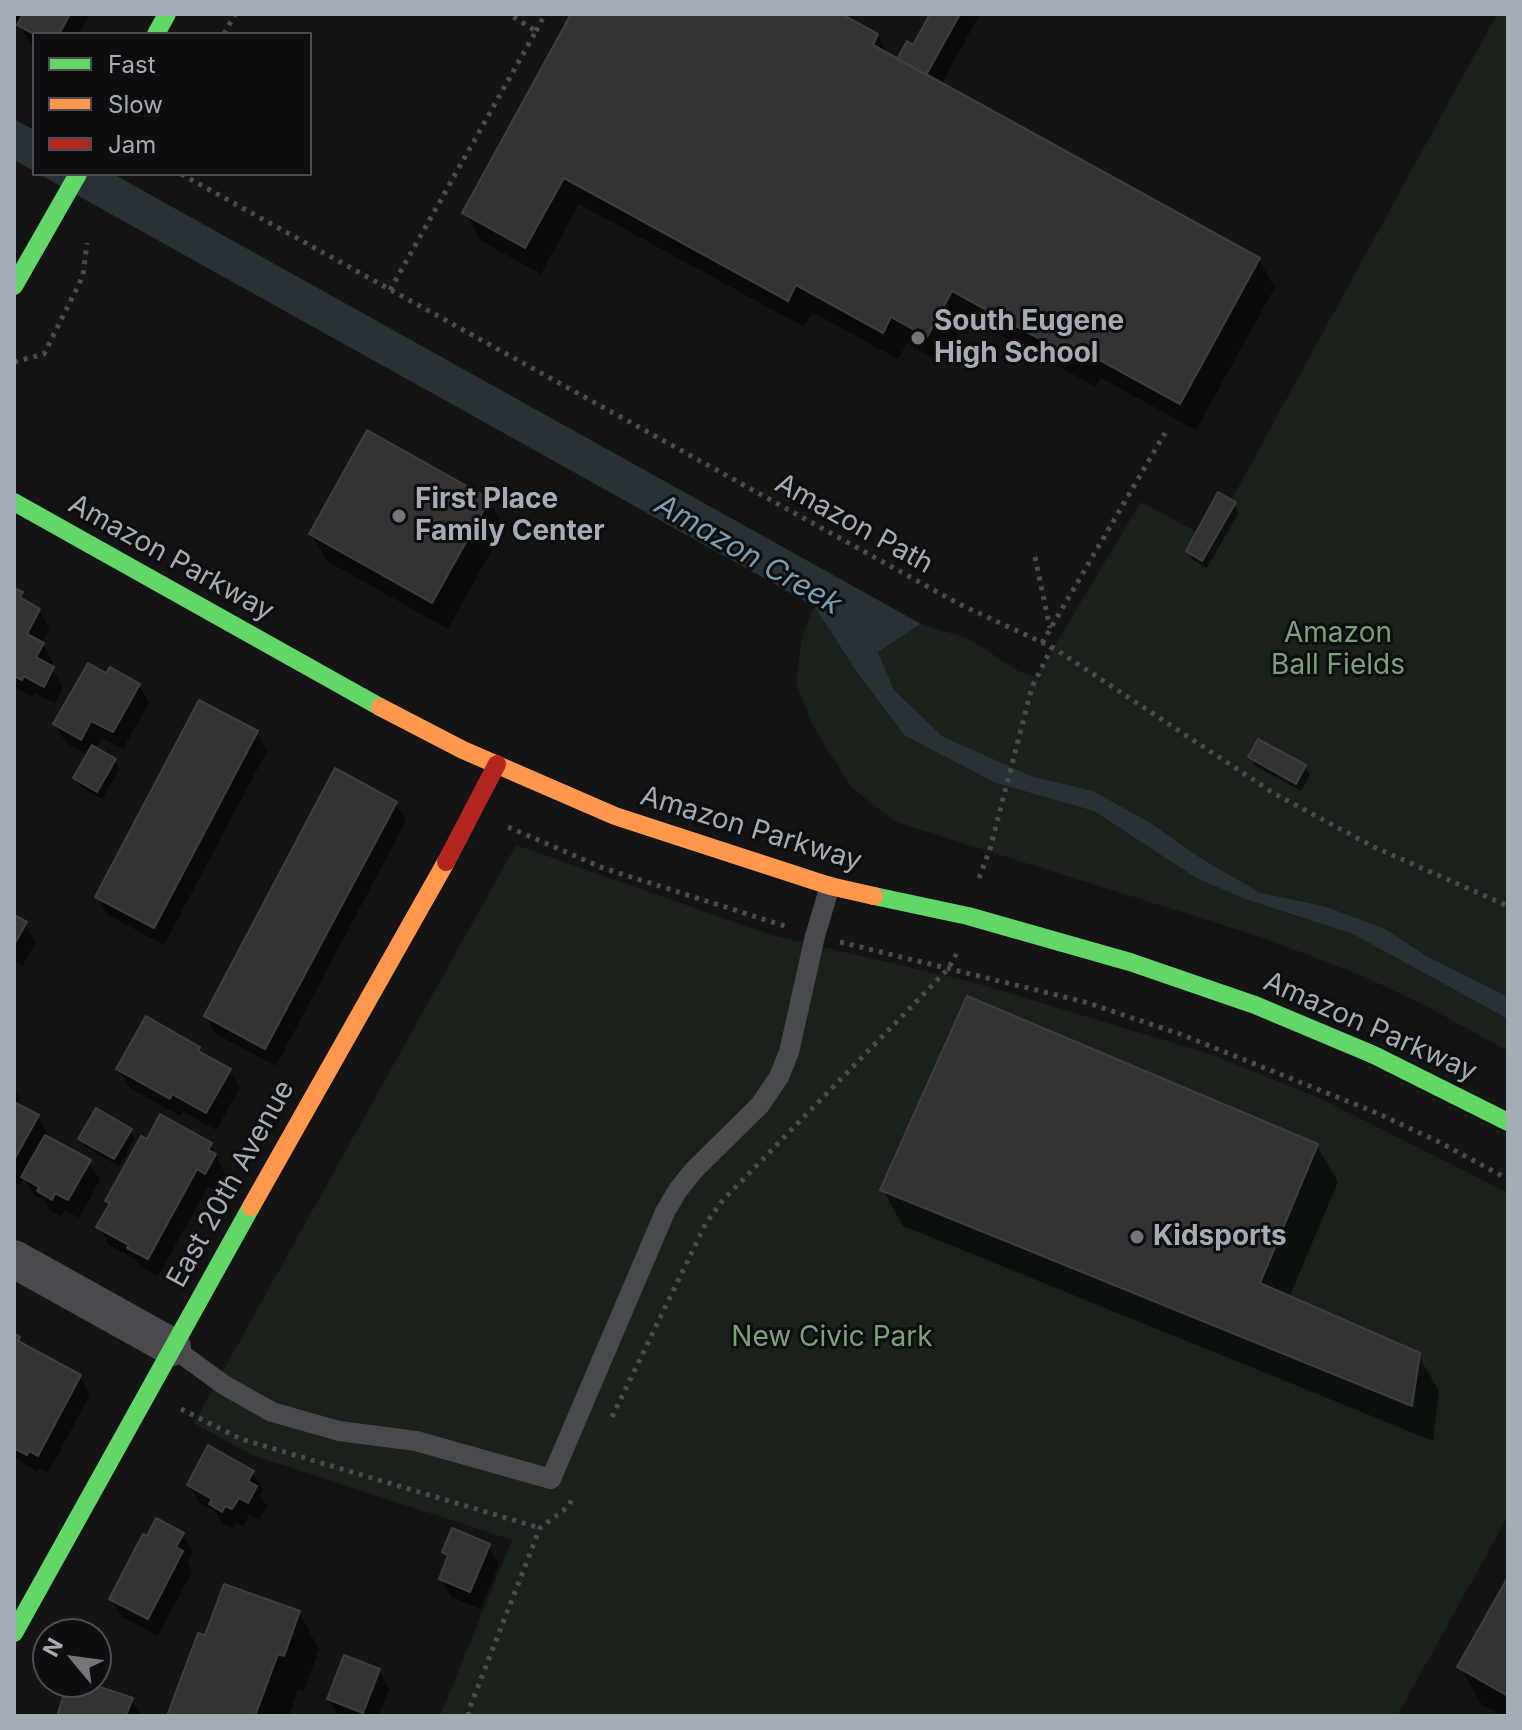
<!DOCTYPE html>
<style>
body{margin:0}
#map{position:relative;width:1522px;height:1730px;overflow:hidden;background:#141414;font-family:Inter,sans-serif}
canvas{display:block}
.frame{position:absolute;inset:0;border:16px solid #a4acb6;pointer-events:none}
.legend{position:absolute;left:32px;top:32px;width:280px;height:144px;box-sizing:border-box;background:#0e0e10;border:2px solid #4a4d52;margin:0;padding:10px 14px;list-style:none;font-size:24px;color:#a4acb6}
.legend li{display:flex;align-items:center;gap:16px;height:40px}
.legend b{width:40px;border:2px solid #4a4d52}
.north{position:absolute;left:32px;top:1618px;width:80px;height:80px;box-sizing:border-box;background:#0e0e10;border:2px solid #4a4d52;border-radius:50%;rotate:299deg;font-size:22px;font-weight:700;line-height:32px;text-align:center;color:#a4acb6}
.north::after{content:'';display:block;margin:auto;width:28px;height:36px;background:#72777d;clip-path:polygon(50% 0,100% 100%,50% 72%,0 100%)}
</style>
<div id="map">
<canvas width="1522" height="1730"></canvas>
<div class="frame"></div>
<ul class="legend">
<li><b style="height:10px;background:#63d668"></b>Fast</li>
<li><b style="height:10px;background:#ff974d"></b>Slow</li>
<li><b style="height:10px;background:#b3261e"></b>Jam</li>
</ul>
<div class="north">N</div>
</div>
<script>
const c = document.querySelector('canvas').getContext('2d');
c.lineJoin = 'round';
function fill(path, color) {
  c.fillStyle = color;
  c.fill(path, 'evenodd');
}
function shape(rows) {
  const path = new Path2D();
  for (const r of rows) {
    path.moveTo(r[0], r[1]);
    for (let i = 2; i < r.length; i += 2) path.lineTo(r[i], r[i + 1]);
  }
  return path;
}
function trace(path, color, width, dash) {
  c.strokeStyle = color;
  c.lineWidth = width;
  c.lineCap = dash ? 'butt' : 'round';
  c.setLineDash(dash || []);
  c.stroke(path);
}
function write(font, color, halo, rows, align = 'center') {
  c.font = font + ' Inter,sans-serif';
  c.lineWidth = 6;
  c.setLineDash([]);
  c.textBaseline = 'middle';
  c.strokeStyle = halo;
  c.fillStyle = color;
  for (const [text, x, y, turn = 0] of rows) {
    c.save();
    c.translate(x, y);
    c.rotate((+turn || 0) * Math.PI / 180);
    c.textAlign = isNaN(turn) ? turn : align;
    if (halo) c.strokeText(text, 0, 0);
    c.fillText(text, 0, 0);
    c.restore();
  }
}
const green = shape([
 [1497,14,1508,14,1508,997,1425,955,1385,929,1324,906,1261,893,1202,859,1149,822,1093,791,1031,776,942,736,894,690,877,652,921,624,970,639,1018,671,1036,677,1141,502,1210,539],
 [814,606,857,672,905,736,996,783,1094,811,1196,878,1245,899,1353,934,1508,1019,1508,1051,1426,1006,1363,976,1261,937,896,822,852,788,814,728,796,683,802,636],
 [516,845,771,935,972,982,1210,1054,1324,1100,1508,1193,1508,1516,1397,1716,440,1716,512,1540,252,1455,194,1423]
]);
const water = shape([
 [14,119,34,130,34,171,14,160],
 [39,174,113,174,921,624,878,652,894,690,942,736,1031,776,1093,791,1149,822,1202,859,1261,893,1324,906,1385,929,1425,955,1508,997,1508,1019,1353,934,1245,899,1196,878,1094,811,996,783,905,736,857,672,814,606]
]);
const shadow = shape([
 [14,14,90,14,79,34,34,34,34,46,30,43,19,24,14,32],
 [574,14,838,14,877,35,889,56,898,61,914,47,932,14,980,14,941,85,1259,260,1275,287,1196,430,1101,378,1096,387,968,317,942,363,907,343,898,359,812,312,804,327,579,204,541,274,481,241,465,213],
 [488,500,504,528,448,629,327,561,311,534],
 [1234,504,1239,512,1207,568,1193,560,1188,551],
 [14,590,21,594,27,603,39,610,50,629,42,643,53,662,50,667,63,687,55,704,35,693,33,697,14,687],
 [139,685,149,703,123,749,102,738,96,749,115,760,120,769,102,799,81,787,76,778,89,755,66,743,55,724],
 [257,733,267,751,164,945,108,915,97,897],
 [1250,757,1305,767,1310,775,1301,791,1255,766],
 [396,803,406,821,276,1066,216,1034,206,1016],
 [14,917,25,923,36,942,23,965,14,960],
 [199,1048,203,1056,230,1070,240,1088,216,1130,183,1111,180,1116,129,1087,119,1069],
 [14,1088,20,1099,17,1106,37,1116,48,1135,46,1138,89,1162,100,1180,79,1218,65,1210,62,1217,50,1210,45,1201,34,1195,24,1178,20,1185,14,1182],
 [130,1130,135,1139,119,1166,86,1147,81,1139],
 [211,1144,225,1174,215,1191,208,1187,158,1276,140,1266,137,1260,109,1245,99,1227,111,1206,108,1201],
 [1317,1146,1338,1182,1289,1298,1418,1355,1439,1391,1433,1441,903,1226,883,1190],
 [14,1335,24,1346,80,1376,90,1395,48,1473,40,1468,37,1472,14,1457],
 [252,1472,263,1490,260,1495,267,1506,259,1520,249,1515,243,1526,236,1523,233,1529,222,1523,215,1512,200,1503,189,1485],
 [182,1534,193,1552,188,1562,192,1571,158,1636,122,1617,111,1599],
 [488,1546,499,1564,480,1609,451,1597,441,1579,449,1560,444,1552],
 [1508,1581,1508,1716,1503,1716,1481,1704,1460,1667],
 [299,1613,319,1649,304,1691,298,1689,289,1716,169,1716,207,1638],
 [379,1671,389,1689,379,1716,339,1716,329,1699],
 [96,1677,106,1691,131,1700,141,1716,59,1716,70,1682,96,1682]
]);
const building = shape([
 [23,14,70,14,59,34,34,34,17,25,23,14],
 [571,14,842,14,878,34,873,45,1260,258,1180,404,1085,352,1080,361,952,291,927,337,891,317,883,333,796,285,788,301,564,178,525,248,462,213,571,14],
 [930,14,960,14,926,75,897,59,907,41,913,45,930,14],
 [367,430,490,499,432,603,309,534,367,430],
 [1218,492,1236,502,1202,561,1186,551,1218,492],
 [14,588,23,592,20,597,40,609,27,634,44,643,36,657,54,667,44,687,24,676,22,680,14,676,14,588],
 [88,663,106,673,110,667,140,684,113,732,91,721,81,740,53,724,88,663],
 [199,700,258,731,154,928,95,897,199,700],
 [1258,739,1306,765,1296,784,1248,757,1258,739],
 [92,745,116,759,97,792,73,778,92,745],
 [335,768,397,802,265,1049,204,1016,335,768],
 [14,915,27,922,14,945,14,915],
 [967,996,1318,1144,1260,1283,1420,1353,1412,1406,880,1190,967,996],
 [146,1016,200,1047,198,1051,231,1069,206,1113,172,1094,170,1099,116,1069,146,1016],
 [14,1102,39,1115,14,1160,14,1102],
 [96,1108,132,1129,114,1159,78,1139,96,1108],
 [160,1114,212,1143,208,1150,216,1154,205,1174,197,1169,148,1259,127,1248,129,1245,96,1227,110,1203,105,1201,141,1136,147,1139,160,1114],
 [45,1135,91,1160,68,1200,55,1193,52,1200,37,1191,39,1187,21,1177,45,1135],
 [14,1333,20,1337,18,1341,81,1375,38,1456,29,1451,27,1455,14,1448,14,1333],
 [208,1445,254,1471,248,1481,257,1486,248,1503,239,1498,232,1509,225,1506,222,1512,209,1504,212,1499,187,1485,208,1445],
 [156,1518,184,1533,176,1547,183,1551,148,1619,109,1599,143,1534,147,1536,156,1518],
 [452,1528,490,1544,470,1592,439,1579,448,1555,442,1552,452,1528],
 [1508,1577,1508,1692,1506,1695,1457,1667,1508,1577],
 [224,1584,300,1611,284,1656,278,1654,255,1716,167,1716,198,1633,205,1635,224,1584],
 [344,1655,380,1669,363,1713,327,1699,344,1655],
 [96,1675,100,1676,97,1686,133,1698,126,1716,57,1716,68,1682,96,1682,96,1675]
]);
const path = shape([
 [536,31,545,14],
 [224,34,235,14],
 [181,174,959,604,1052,647,1275,794,1374,847,1508,906],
 [390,290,536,31,509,14],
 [14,362,44,354,78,286,83,275,87,243],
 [1035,557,1050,628],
 [1042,643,1165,433],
 [508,827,603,868,788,927],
 [979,878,990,849,1032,687,1052,647],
 [840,942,1085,1002,1180,1034,1377,1113,1437,1141,1508,1179],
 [181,1409,241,1439,540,1528],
 [612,1417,706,1223,723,1200,948,969,957,953],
 [469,1716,468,1712,540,1528,569,1506,572,1498]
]);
const lane = shape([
 [172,1347,224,1385,272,1412,339,1431,416,1441,551,1479,665,1212,678,1190,694,1170,760,1105,779,1077,789,1052,815,936,830,886]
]);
const street = shape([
 [14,1259,172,1347]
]);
const fast = shape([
 [156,34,167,14],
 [14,286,78,174],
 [14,502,380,707],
 [874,896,968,916,1130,962,1255,1005,1374,1055,1508,1122],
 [14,1633,251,1207]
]);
const slow = shape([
 [380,707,463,750,615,816,830,886,874,896],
 [251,1207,446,862]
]);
const jam = shape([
 [446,862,497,764]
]);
const markers = [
 [918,338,8,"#72777d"],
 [399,516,8,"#72777d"],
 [1137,1237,8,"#72777d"]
];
const poiNames = [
 ["South Eugene",934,322],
 ["High School",934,354],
 ["First Place",415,500],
 ["Family Center",415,532],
 ["Kidsports",1153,1237]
];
const streetNames = [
 ["Amazon Path",854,524,29],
 ["Amazon Parkway",171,558,29],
 ["Amazon Parkway",751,829,17],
 ["Amazon Parkway",1370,1027,24],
 ["East 20th Avenue",231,1184,-61]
];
const parkNames = [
 ["Amazon",1338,634],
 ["Ball Fields",1338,666],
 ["New Civic Park",832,1338]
];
const waterNames = [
 ["Amazon Creek",748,555,30]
];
fill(green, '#1a211a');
fill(water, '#273136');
fill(shadow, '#0007');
fill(building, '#333335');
trace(building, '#3c3e40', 2);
trace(path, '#4a4b4f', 5, [4, 6]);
trace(lane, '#484a4d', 20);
trace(street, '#484a4d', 38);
trace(fast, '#63d668', 18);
trace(slow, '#ff974d', 18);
trace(jam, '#b3261e', 18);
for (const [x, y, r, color] of markers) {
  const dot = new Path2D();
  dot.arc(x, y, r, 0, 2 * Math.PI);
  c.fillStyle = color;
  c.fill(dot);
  trace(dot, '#0e0e10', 3);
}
write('bold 28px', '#a4acb6', '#0e0e10', poiNames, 'left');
write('28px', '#a4acb6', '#0e0e10', streetNames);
write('28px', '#7da17b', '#0e0e10', parkNames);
write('italic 30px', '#7a9fb2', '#0e0e10', waterNames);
</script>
